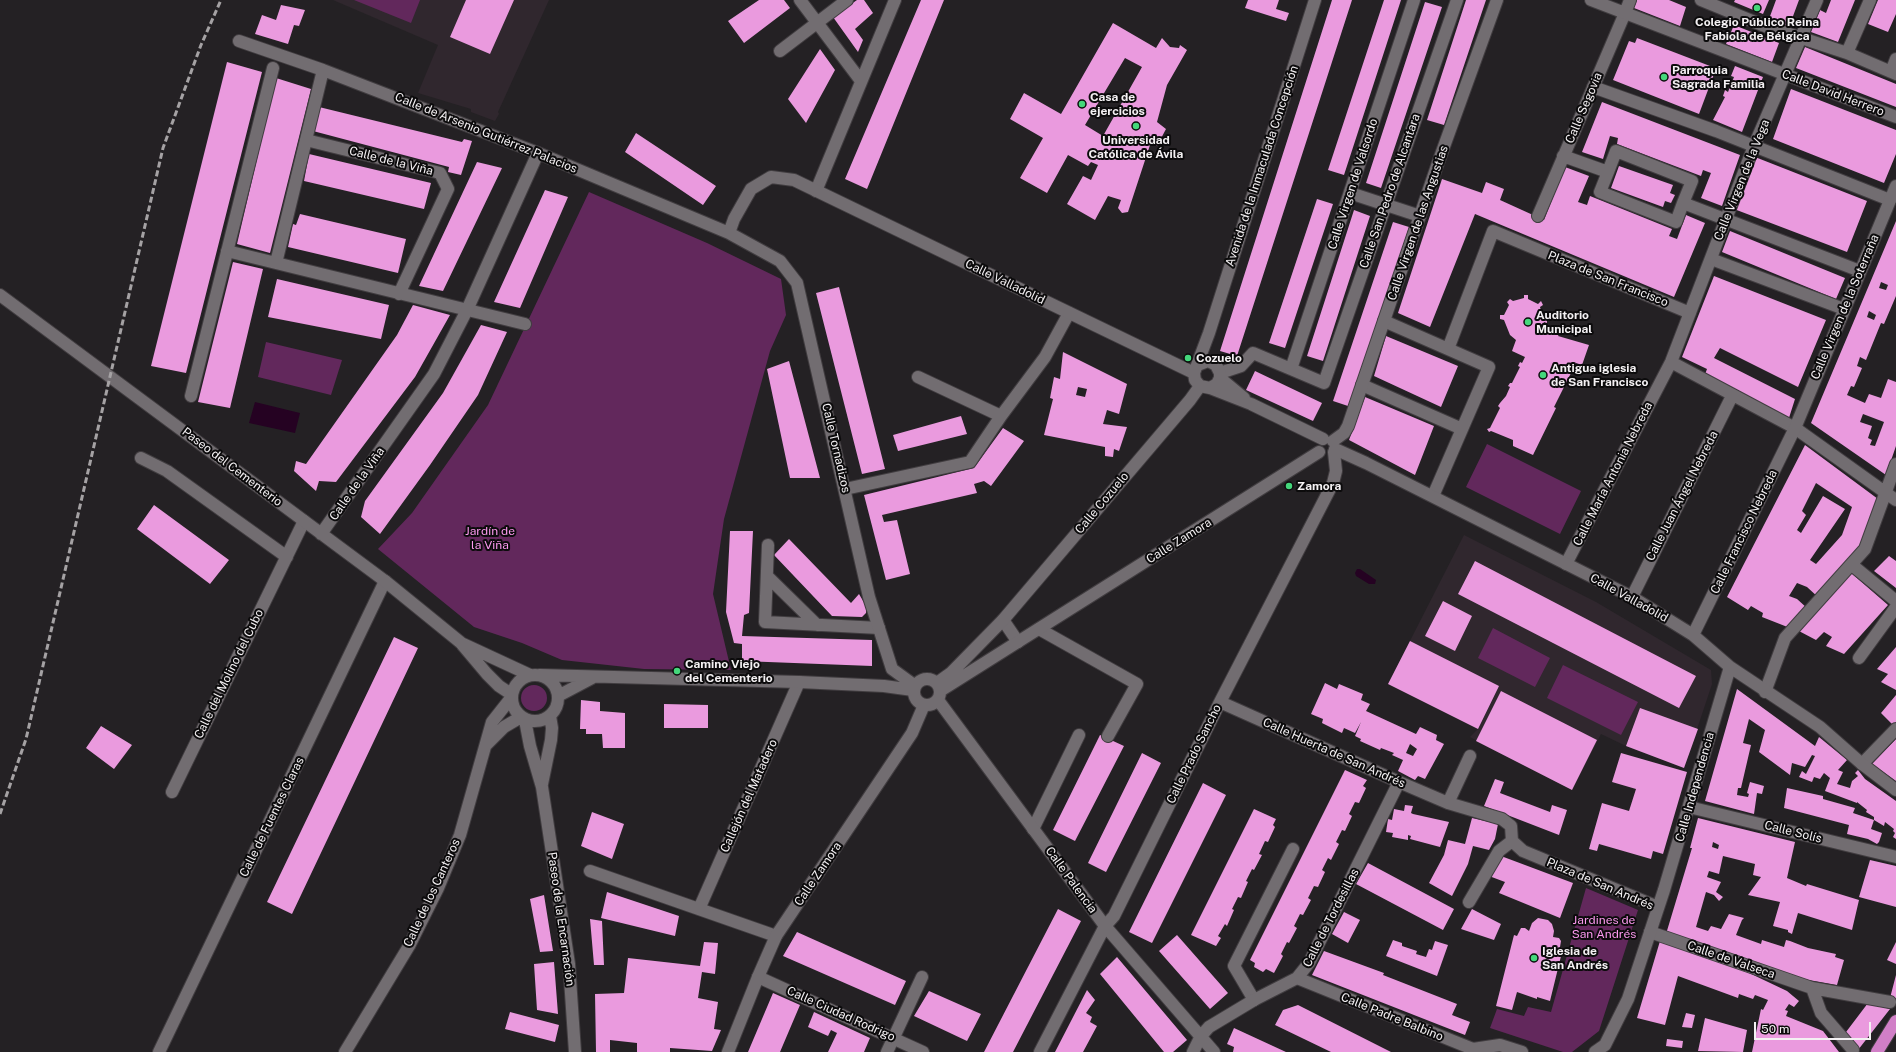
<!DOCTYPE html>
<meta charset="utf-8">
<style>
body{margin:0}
#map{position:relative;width:1896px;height:1052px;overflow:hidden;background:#242124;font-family:"Public Sans",sans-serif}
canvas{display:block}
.scale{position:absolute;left:1754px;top:1022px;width:117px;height:18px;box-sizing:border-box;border:2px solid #f4f1f3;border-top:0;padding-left:5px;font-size:12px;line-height:14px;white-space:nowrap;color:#f4f1f3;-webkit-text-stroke:3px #0c0b0c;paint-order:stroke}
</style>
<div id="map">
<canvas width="1896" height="1052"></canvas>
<div class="scale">50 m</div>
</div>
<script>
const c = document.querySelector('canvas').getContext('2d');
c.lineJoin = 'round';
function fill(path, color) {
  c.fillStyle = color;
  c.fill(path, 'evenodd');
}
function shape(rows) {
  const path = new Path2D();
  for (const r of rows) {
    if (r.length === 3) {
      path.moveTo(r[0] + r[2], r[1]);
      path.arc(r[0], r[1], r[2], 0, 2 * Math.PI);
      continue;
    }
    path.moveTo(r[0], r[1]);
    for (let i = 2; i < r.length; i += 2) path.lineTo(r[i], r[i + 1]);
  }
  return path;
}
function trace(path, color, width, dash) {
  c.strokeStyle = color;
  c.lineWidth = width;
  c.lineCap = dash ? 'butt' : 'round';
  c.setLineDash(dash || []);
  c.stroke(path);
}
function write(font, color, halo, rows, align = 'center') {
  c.font = font + ' "Public Sans",sans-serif';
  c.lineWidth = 4;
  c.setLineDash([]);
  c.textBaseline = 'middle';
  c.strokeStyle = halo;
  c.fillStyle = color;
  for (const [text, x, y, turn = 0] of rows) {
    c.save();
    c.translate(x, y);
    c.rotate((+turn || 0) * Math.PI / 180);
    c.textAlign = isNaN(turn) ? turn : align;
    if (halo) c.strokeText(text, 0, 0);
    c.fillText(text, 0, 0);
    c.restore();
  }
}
const built = shape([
 [333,0,549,0,498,112,499,114,495,121,471,112,471,109,418,93,438,45],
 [1464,535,1596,602,1711,670,1712,684,1684,768,1626,746,1601,734,1572,790,1470,737,1478,729,1388,684]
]);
const green = shape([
 [354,0,420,0,411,23],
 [589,192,707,243,781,279,786,315,770,351,724,519,713,594,731,670,644,669,562,660,522,643,474,627,378,549,412,513,488,405],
 [266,342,342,360,331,395,258,377],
 [1487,444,1581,491,1560,534,1466,487],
 [1493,628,1550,658,1535,687,1478,658],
 [1563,665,1638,702,1621,735,1547,698],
 [534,698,13],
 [1586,888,1638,910,1599,1031,1572,1052,1563,1052,1490,1028,1497,1009,1524,1016,1528,1007,1551,1012]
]);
const water = shape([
 [255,402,300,413,295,433,249,423],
 [1357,569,1360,569,1376,580,1375,584,1369,584,1356,576,1355,573]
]);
const building = shape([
 [466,0,514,0,490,54,450,37],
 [759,0,784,0,790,8,744,43,728,21],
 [857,0,864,0,873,13,855,29,863,40,858,52,833,17],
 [921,0,944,0,867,189,845,179],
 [1248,0,1279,0,1276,9,1289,13,1286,21,1245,8],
 [1332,0,1352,0,1237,356,1220,351],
 [1384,0,1401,0,1344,175,1328,170],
 [1466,0,1486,0,1444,125,1427,120],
 [1637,0,1669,0,1686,7,1680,26,1634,8],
 [1735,0,1769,0,1763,14,1734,2],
 [1776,0,1799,0,1789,27,1769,19],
 [1831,0,1855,0,1838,42,1811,32,1820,10,1826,13],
 [1878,0,1896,0,1896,14,1888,32,1868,24],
 [1425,2,1442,7,1381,188,1366,183],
 [281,5,305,10,299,26,294,25,288,44,255,34,262,15,276,20],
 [1113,23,1156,48,1162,38,1170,47,1179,48,1180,45,1187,50,1167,85,1157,122,1166,129,1157,146,1151,142,1128,212,1122,213,1118,208,1121,200,1108,196,1095,220,1067,204,1083,176,1091,180,1098,165,1091,162,1088,166,1068,155,1047,193,1020,178,1043,138,1010,119,1024,93,1061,114],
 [1125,58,1142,67,1103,136,1085,125],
 [1734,25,1779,43,1772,62,1726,44],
 [1637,38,1710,66,1708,72,1714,74,1699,114,1613,80,1629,41,1635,43],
 [1805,47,1896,84,1896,107,1796,68],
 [820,49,835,70,806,123,788,99],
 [227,62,262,72,186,373,151,366],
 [1735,66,1763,77,1742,132,1713,120,1725,97,1723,96,1725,90,1728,92,1734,77,1731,76],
 [276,78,311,89,270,253,237,244],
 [1791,89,1896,130,1896,154,1884,183,1773,139],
 [1602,102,1740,155,1722,206,1701,198,1711,173,1703,170,1701,176,1617,144,1618,138,1610,136,1603,159,1582,152],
 [319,107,462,142,464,139,472,141,461,175,448,172,449,167,313,131],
 [636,133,716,186,703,205,625,152],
 [309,154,431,183,424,209,304,181],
 [1755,157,1867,201,1847,252,1734,209],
 [477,162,502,168,443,291,419,286],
 [1619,166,1673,185,1670,193,1675,195,1671,203,1665,201,1663,207,1611,188],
 [1565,167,1589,176,1578,202,1587,205,1590,196,1672,229,1669,236,1677,239,1686,215,1705,223,1674,297,1475,214,1430,327,1398,313,1442,179,1482,193,1486,182,1504,189,1500,200,1544,220],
 [545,190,568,197,520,308,494,302],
 [1317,199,1333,204,1285,348,1269,343],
 [1354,210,1370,216,1323,361,1307,356],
 [300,214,406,239,398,273,288,247,293,224,296,225],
 [1896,221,1896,296,1884,324,1881,323,1866,360,1860,357,1857,366,1862,368,1854,387,1851,386,1847,395,1865,403,1869,394,1881,398,1888,379,1896,382,1896,446,1886,475,1811,423],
 [1881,282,1888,285,1886,290,1879,288],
 [1869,311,1876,315,1874,320,1867,317],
 [1863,414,1884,422,1875,446,1870,445,1872,440,1868,438,1872,426,1860,422],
 [1393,222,1409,227,1351,407,1333,401],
 [1730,231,1845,278,1836,299,1722,252],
 [233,262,263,269,230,408,198,402],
 [1714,276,1826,320,1798,387,1720,348,1714,358,1795,399,1788,421,1704,377,1707,369,1682,357],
 [277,279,389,305,381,339,268,317],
 [839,287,885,469,862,474,816,293],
 [1524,295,1528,295,1528,299,1538,304,1541,301,1543,305,1540,307,1543,318,1547,318,1547,323,1544,322,1539,331,1544,326,1545,328,1549,325,1560,332,1558,336,1589,345,1582,365,1576,363,1554,407,1556,408,1533,455,1513,446,1513,440,1491,431,1489,432,1487,429,1490,428,1500,408,1498,406,1500,403,1506,396,1510,387,1508,386,1510,383,1512,383,1520,367,1518,366,1520,362,1522,363,1525,357,1512,351,1516,340,1510,335,1504,320,1500,319,1500,315,1504,315,1509,305,1507,302,1510,299,1513,301,1524,298],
 [413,305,450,315,415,377,336,482,319,481,316,491,294,471,296,461,306,464,397,335],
 [481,325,507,332,478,395,430,465,380,534,361,517,365,501,443,393],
 [1386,336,1458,366,1441,407,1374,376],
 [1063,352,1127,384,1119,414,1107,410,1103,424,1127,427,1119,451,1114,449,1113,457,1105,456,1105,447,1044,435,1053,399,1050,398,1054,377,1060,379],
 [1078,387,1087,389,1085,397,1076,395],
 [789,361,820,478,790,478,767,369],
 [1255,371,1322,403,1313,421,1246,390],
 [1365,397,1434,426,1415,475,1349,440],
 [961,416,967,434,898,451,893,435],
 [1003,428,1024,441,991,486,984,481,974,484,977,493,882,515,884,522,897,520,910,574,886,580,864,495,974,468],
 [1805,445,1878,499,1859,551,1819,598,1807,587,1797,583,1789,596,1797,599,1807,608,1790,628,1762,617,1763,613,1751,606,1748,610,1727,597],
 [1816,483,1852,507,1842,535,1816,564,1810,560,1845,509,1823,496,1801,533,1797,530,1806,515,1802,511],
 [154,505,229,560,210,584,137,529],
 [730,531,753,531,749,613,744,615,742,636,872,640,872,666,742,661,742,644,734,643,726,612],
 [789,539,851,603,859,594,866,606,866,613,862,617,832,616,774,555],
 [1889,556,1896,561,1896,588,1874,571],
 [1475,561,1696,676,1679,708,1458,594],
 [1850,572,1888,605,1844,654,1826,646,1832,637,1824,632,1816,640,1797,630],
 [1443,601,1472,616,1455,651,1425,636],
 [394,637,418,648,292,914,267,902],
 [1410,641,1499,686,1478,729,1388,684],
 [1896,647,1896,690,1881,682,1888,674,1877,669],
 [1325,683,1337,689,1339,684,1363,694,1361,700,1370,704,1366,711,1416,734,1420,727,1437,735,1436,740,1444,744,1425,779,1418,776,1415,780,1398,771,1403,760,1392,755,1394,753,1381,748,1380,750,1360,741,1361,739,1355,736,1361,722,1355,733,1344,728,1342,733,1322,723,1323,719,1311,714],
 [1410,744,1417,749,1413,756,1406,753],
 [1737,689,1815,746,1819,737,1847,760,1838,770,1843,772,1837,784,1850,788,1852,781,1858,776,1855,773,1858,770,1865,779,1896,801,1896,839,1893,837,1895,833,1893,831,1894,829,1885,822,1884,826,1874,820,1874,817,1866,812,1867,810,1857,802,1857,803,1825,791,1830,778,1824,773,1820,779,1814,777,1812,782,1799,777,1802,771,1806,774,1815,756,1812,755,1805,767,1792,763,1790,775,1759,752,1765,730,1749,719,1743,743,1751,745,1741,788,1738,788,1737,795,1748,797,1749,794,1747,793,1750,782,1764,786,1762,794,1757,793,1754,814,1705,801],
 [1501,691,1597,740,1572,790,1476,741],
 [1896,695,1896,723,1894,726,1881,713],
 [581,700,600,702,600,711,625,713,625,748,603,748,602,734,586,734,586,729,580,729],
 [664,704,708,705,708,728,664,728],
 [1640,708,1698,729,1684,768,1626,746],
 [101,726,132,745,114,769,86,748],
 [1100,735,1124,746,1075,841,1053,830],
 [1896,739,1896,781,1872,764],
 [1142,753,1161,763,1106,872,1088,863],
 [1621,753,1687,772,1663,854,1653,851,1651,859,1599,844,1597,851,1589,849,1602,803,1629,811,1636,789,1612,782],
 [1345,770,1367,780,1363,786,1366,788,1359,803,1355,802,1349,814,1352,816,1345,831,1342,830,1336,842,1339,844,1331,860,1328,858,1322,870,1325,872,1318,887,1314,886,1308,898,1311,900,1303,915,1300,914,1294,926,1297,928,1289,943,1287,942,1281,954,1283,956,1274,973,1266,969,1263,972,1254,967,1255,963,1250,960],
 [1495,779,1504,782,1500,793,1550,812,1552,805,1567,810,1559,835,1484,806],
 [1203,783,1226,795,1152,943,1129,932],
 [1787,788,1823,796,1823,799,1855,808,1853,813,1874,820,1871,829,1882,833,1879,842,1877,844,1868,839,1847,834,1849,825,1784,808],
 [1405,805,1413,806,1411,813,1413,814,1449,822,1440,847,1410,839,1411,836,1408,835,1408,840,1392,837,1393,833,1386,832,1388,819,1392,820,1394,809,1404,811],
 [1254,809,1276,819,1273,825,1275,827,1268,842,1265,841,1259,854,1262,855,1254,870,1252,869,1246,881,1248,882,1241,898,1238,897,1232,909,1234,910,1227,926,1225,924,1218,936,1221,938,1216,946,1191,935],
 [592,812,624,824,612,859,581,846],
 [1472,818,1498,824,1495,839,1489,850,1473,846,1468,864,1452,896,1429,883,1444,855,1448,840,1465,844],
 [1698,818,1795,842,1787,878,1806,886,1807,884,1859,900,1852,930,1798,913,1792,934,1788,932,1788,930,1773,926,1780,902,1748,895,1761,877,1753,875,1755,864,1723,856,1719,874,1709,871,1707,877,1721,882,1716,892,1723,897,1719,901,1714,895,1706,892,1696,927,1708,931,1711,926,1721,929,1729,914,1744,918,1742,920,1736,935,1761,944,1762,940,1784,947,1786,940,1790,941,1808,948,1836,954,1835,957,1844,960,1837,985,1803,979,1666,934,1692,848,1690,848],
 [1713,842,1719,845,1718,849,1712,847],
 [1501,856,1573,883,1560,918,1499,893,1505,882,1489,876],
 [1870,860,1896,866,1896,907,1859,897],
 [1368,863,1454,909,1443,930,1356,884],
 [607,892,679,916,675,936,601,918],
 [544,895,553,951,540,952,530,899],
 [1058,909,1081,921,1013,1052,984,1052],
 [1472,909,1501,924,1494,940,1461,929],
 [1344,912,1360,920,1348,943,1332,934],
 [1538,918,1548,920,1552,924,1554,931,1553,937,1559,938,1561,941,1560,947,1563,948,1550,1001,1537,997,1537,999,1517,992,1512,1010,1496,1006,1514,935,1517,936,1521,928,1525,928,1529,931,1532,923],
 [590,919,602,921,604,965,594,965],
 [797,932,906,981,895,1005,783,956],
 [1177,935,1228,993,1210,1009,1159,951],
 [1393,940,1402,943,1402,946,1417,951,1416,954,1426,957,1429,949,1432,950,1435,941,1448,945,1437,976,1386,956],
 [1660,941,1747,972,1787,991,1799,1001,1794,1007,1789,1004,1785,1010,1788,1011,1786,1016,1823,1031,1839,1052,1752,1052,1761,1009,1763,1010,1768,1000,1755,995,1753,999,1739,994,1738,998,1678,976,1665,1025,1637,1018],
 [704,942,718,943,715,974,702,972,698,998,718,1002,714,1029,721,1030,712,1051,670,1048,670,1052,637,1052,637,1043,610,1040,610,1052,596,1052,595,994,624,993,628,958,700,966],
 [1896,942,1896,964,1887,960],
 [1324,951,1384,973,1383,975,1457,1004,1452,1015,1470,1022,1465,1035,1312,975],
 [1117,957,1187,1040,1173,1052,1164,1052,1100,974],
 [554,962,558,1014,537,1010,534,964],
 [1896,975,1896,999,1890,998],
 [1087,990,1095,1000,1086,1013,1092,1017,1090,1022,1097,1026,1083,1052,1055,1052],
 [929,991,981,1014,967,1041,914,1016],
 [773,993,800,1005,780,1052,748,1052],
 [1868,1003,1890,1009,1858,1050,1843,1036],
 [1298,1005,1391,1052,1331,1052,1275,1025,1283,1010],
 [510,1012,559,1025,555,1042,505,1029],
 [814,1012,870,1038,864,1052,828,1052,837,1033,831,1030,828,1036,808,1027],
 [1686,1013,1695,1015,1692,1028,1682,1027],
 [1705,1018,1747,1030,1743,1052,1698,1051],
 [1234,1028,1286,1052,1233,1052,1234,1047,1227,1044],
 [1667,1039,1683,1041,1682,1048,1666,1046]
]);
const street = shape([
 [800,0,861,81],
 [1701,0,1762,25,1847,53,1896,74],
 [239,41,323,70,538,153],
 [780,51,847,0],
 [1847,53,1870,0],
 [1891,72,1896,59],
 [1593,87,1716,131,1890,200],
 [306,140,440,173,448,189,399,294],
 [1563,156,1608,172,1616,151,1692,181,1683,203,1860,271],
 [1608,172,1600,192,1676,222,1683,203],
 [816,191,895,0],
 [1350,193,1420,216],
 [1538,216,1625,13],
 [227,251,525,324],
 [1711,259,1844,309],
 [276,263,323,70],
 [1384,321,1489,367,1433,496],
 [1448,349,1493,231,1690,313],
 [1671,362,1795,428,1896,500],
 [1291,369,1414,0],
 [1220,373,1241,366,1253,353,1324,383,1457,0],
 [918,377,1001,416],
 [1362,385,1462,429],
 [191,396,273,68],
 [141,458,167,471,287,557],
 [845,489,970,462,1001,416,1045,357,1069,313],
 [768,545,765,622,879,628],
 [1566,564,1671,362,1754,146,1817,0],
 [1852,565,1896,601],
 [767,576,817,625],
 [1632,597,1732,396],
 [1003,620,1018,642],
 [1039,629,1137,684,1108,736],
 [1859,658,1896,607],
 [1765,692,1785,638,1865,549,1896,464],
 [1862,764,1896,729],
 [1399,782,1448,803,1502,819,1511,826,1512,841,1523,851,1658,907],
 [172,792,304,521],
 [1448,803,1470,756],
 [1689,807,1896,857],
 [1033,829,1079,735],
 [590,871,776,936],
 [1469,902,1499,851,1512,841],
 [699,909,799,682],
 [1650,932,1812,988,1890,1002],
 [758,977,923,1052],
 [1812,988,1821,1013,1853,1050],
 [1254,1000,1234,966,1293,849],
 [159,1052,385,581],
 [887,1052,922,977]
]);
const secondary = shape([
 [1591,0,1896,117],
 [1625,13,1630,0],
 [729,233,734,219,751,189,771,177,794,180,1194,373],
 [0,295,385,581,460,642,487,674,499,686,511,694],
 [1198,365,1208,361,1216,365,1220,373,1220,378,1217,384,1210,388,1200,386,1195,380,1194,373,1209,333,1315,0],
 [1220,378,1244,398],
 [1210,388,1251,404,1323,439],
 [1333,441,1344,433,1348,426,1438,163,1497,0],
 [1335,449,1366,463,1632,597,1693,635,1730,667,1820,727,1862,764,1896,790],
 [321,534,434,374,467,310,538,153,729,233,780,261,797,283,869,597,892,669,914,685],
 [1693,635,1795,428,1896,186],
 [461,643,530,675],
 [535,698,23],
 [540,675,799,682,884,686,913,690],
 [927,692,13],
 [937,683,951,673,1003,620,1190,400,1200,386],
 [940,691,1319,452],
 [558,696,592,678],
 [938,700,1105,926,1214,1052],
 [525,720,530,746,542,787,569,964,575,1052],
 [486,745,504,727,521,717],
 [542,784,551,740,552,728,550,716],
 [1297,978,1473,1049,1500,1045,1522,1052],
 [345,1052,409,946,438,888,460,835,492,722,511,698],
 [728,1052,758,977,776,936,912,733,924,705],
 [1040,1052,1105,926,1114,916,1220,702,1333,483,1336,471,1334,452],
 [1193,1052,1201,1036,1209,1027,1254,1000,1297,978,1309,963,1399,782,1220,702],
 [1595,1052,1605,1045,1628,999,1664,890,1730,667]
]);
const highway = shape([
 [1877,1052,1896,1021]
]);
const rail = shape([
 [0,814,26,739,163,148,201,45,221,0]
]);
const markers = [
 [1757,8,4,"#44d77b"],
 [1664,77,4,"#44d77b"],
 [1082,104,4,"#44d77b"],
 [1136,126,4,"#44d77b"],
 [1528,322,4,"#44d77b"],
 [1188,358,4,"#44d77b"],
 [1543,375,4,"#44d77b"],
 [1289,486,4,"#44d77b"],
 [677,671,4,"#44d77b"],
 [1534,958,4,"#44d77b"]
];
const poiNames = [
 ["Colegio Público Reina",1757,22,"center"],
 ["Fabiola de Bélgica",1757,36,"center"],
 ["Parroquia",1672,70],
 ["Sagrada Familia",1672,84],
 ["Casa de",1090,97],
 ["ejercicios",1090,111],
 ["Universidad",1136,140,"center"],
 ["Católica de Ávila",1136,154,"center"],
 ["Auditorio",1536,315],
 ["Municipal",1536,329],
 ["Cozuelo",1196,358],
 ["Antigua iglesia",1551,368],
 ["de San Francisco",1551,382],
 ["Zamora",1297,486],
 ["Camino Viejo",685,664],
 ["del Cementerio",685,678],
 ["Iglesia de",1542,951],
 ["San Andrés",1542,965]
];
const streetNames = [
 ["Calle David Herrero",1833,93,21],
 ["Calle Segovia",1584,108,-67],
 ["Calle de Arsenio Gutiérrez Palacios",486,133,22],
 ["Calle de la Viña",391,161,14],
 ["Avenida de la Inmaculada Concepción",1262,166,-72],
 ["Calle Virgen de la Vega",1742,180,-68],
 ["Calle Virgen de Valsordo",1353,184,-72],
 ["Calle San Pedro de Alcantara",1390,191,-71],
 ["Calle Virgen de las Angustias",1418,223,-71],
 ["Plaza de San Francisco",1608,279,22],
 ["Calle Valladolid",1005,282,26],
 ["Calle Virgen de la Soterraña",1845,307,-67],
 ["Calle Tornadizos",836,448,77],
 ["Paseo del Cementerio",232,467,37],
 ["Calle María Antonia Nebreda",1613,474,-63],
 ["Calle de la Viña",357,484,-55],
 ["Calle Juan Ángel Nebreda",1682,496,-63],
 ["Calle Cozuelo",1102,503,-50],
 ["Calle Francisco Nebreda",1744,532,-64],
 ["Calle Zamora",1179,541,-32],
 ["Calle Valladolid",1629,598,29],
 ["Calle del Molino del Cubo",229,674,-64],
 ["Calle Huerta de San Andrés",1334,753,24],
 ["Calle Prado Sancho",1194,754,-64],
 ["Calle Independencia",1695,787,-74],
 ["Callejón del Matadero",749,796,-66],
 ["Calle de Fuentes Claras",272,817,-64],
 ["Calle Solís",1793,832,14],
 ["Calle Zamora",818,874,-56],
 ["Calle Palencia",1071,880,54],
 ["Plaza de San Andrés",1600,884,23],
 ["Calle de los Canteros",432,893,-65],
 ["Calle de Tordesillas",1331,918,-63],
 ["Paseo de la Encarnación",561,919,82],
 ["Calle de Valseca",1731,960,19],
 ["Calle Ciudad Rodrigo",841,1014,24],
 ["Calle Padre Balbino",1392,1017,22]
];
const parkNames = [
 ["Jardín de",490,531],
 ["la Viña",490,545],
 ["Jardines de",1604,920],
 ["San Andrés",1604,934]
];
fill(built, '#30272e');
fill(green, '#62285c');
fill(water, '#250222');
fill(building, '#ea9ade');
trace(street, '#413d40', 14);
trace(secondary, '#413d40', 14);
trace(highway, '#413d40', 14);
trace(street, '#726d71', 12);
trace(secondary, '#726d71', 12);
trace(highway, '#d17fc7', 12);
trace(rail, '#a5a2a4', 3, [6, 3]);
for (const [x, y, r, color] of markers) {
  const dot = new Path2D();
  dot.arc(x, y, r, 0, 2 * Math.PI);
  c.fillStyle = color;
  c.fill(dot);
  trace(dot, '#0c0b0c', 1.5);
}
write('bold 12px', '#f4f1f3', '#0c0b0c', poiNames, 'left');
write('12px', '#f4f1f3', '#0c0b0c', streetNames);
write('12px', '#fd99f0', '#0c0b0c', parkNames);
</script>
